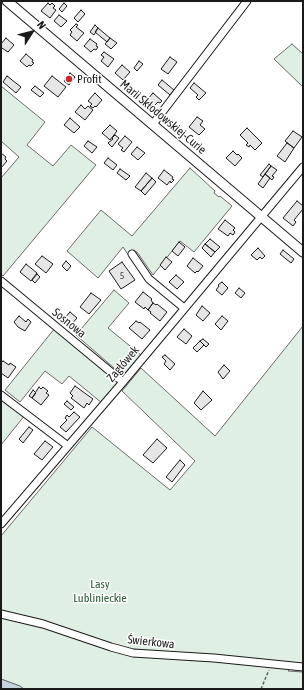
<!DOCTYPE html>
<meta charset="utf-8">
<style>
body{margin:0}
#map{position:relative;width:304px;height:690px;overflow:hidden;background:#fff;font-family:"Asap Condensed",sans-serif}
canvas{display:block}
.frame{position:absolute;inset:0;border:2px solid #1a1a1a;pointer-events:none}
.north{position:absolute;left:12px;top:12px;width:40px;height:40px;-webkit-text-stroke:3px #fff;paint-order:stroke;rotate:54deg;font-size:11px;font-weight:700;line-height:16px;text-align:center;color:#1a1a1a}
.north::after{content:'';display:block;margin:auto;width:14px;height:18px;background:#1a1a1a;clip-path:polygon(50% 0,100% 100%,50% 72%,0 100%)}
</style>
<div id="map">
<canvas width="304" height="690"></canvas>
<div class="frame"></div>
<div class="north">N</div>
</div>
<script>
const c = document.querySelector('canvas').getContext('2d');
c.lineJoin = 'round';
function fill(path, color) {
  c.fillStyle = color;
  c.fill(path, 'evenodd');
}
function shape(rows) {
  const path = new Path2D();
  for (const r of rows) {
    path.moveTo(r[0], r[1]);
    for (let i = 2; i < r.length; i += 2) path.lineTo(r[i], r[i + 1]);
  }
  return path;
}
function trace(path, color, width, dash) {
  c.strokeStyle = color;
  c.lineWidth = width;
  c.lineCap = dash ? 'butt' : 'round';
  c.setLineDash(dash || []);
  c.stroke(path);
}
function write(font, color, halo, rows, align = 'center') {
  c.font = font + ' "Asap Condensed",sans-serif';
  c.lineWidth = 3;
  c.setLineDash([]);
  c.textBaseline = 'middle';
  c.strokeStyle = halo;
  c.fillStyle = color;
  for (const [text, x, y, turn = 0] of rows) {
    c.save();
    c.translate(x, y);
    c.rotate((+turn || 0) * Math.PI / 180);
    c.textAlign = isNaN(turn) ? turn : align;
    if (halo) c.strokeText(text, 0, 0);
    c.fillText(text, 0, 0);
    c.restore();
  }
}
const green = shape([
 [292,44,303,54,303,87,274,59,292,44],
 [1,86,45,122,27,145,53,166,71,145,96,165,3,276,1,274,1,178,19,157,1,141,1,86],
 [190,168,215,191,214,193,219,197,220,196,232,206,194,252,180,241,153,275,137,252,133,250,129,256,123,247,98,278,67,251,101,210,132,236,190,168],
 [114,290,129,303,108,328,141,355,127,373,122,375,76,335,114,290],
 [303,326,303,664,294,664,288,671,303,672,303,689,24,689,19,686,1,679,1,536,92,427,170,490,195,461,122,391,141,368,215,436,303,326],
 [55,328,117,379,118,384,102,403,69,376,62,384,45,371,20,402,5,390,55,328],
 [1,398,25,415,1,445,1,398]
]);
const water = shape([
 [1,679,20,686,24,689,1,689,1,679]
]);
const building = shape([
 [48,3,50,5,52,3,55,6,53,8,56,10,50,18,41,11,48,3],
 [64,3,67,6,62,12,59,9,64,3],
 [81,10,85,14,78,22,74,18,81,10],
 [59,15,67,21,61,27,54,21,59,15],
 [76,24,78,25,76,27,84,33,77,41,70,35,72,32,70,30,76,24],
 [95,25,98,28,94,35,90,32,95,25],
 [98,28,110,38,107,42,95,32,98,28],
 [6,38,14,45,8,52,2,48,1,49,1,44,6,38],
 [110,38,117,43,111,49,105,44,110,38],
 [90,39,97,44,96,46,98,47,96,50,94,49,91,52,84,46,90,39],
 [104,52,114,59,108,67,101,61,104,57,101,55,104,52],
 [26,54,33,60,32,62,34,63,31,66,29,65,27,67,20,61,26,54],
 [170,57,177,62,168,74,161,69,170,57],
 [139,61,143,64,137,71,134,68,139,61],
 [122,65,130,72,123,80,115,73,122,65],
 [70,73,75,77,69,85,64,81,70,73],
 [7,76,21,87,16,93,3,82,7,76],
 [52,76,66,87,58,97,44,86,52,76],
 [162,80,174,90,170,95,158,85,162,80],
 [194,83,206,93,199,100,196,97,198,95,190,88,194,83],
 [35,86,44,93,40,97,31,90,35,86],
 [95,93,102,100,96,107,95,106,93,108,90,106,92,104,88,101,95,93],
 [153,93,162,101,160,103,158,102,154,106,147,100,153,93],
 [81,105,85,109,88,106,93,110,85,120,75,112,81,105],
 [197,117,203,121,200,125,205,129,199,135,189,127,197,117],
 [70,118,80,127,74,133,64,125,70,118],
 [110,125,117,131,110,140,102,133,110,125],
 [247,128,262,143,255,150,250,145,249,147,246,145,248,143,240,135,247,128],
 [293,131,302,137,294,148,285,141,293,131],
 [115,135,119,138,112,147,108,143,113,139,112,138,115,135],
 [125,136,132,142,124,152,121,150,123,148,118,144,125,136],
 [88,141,97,147,92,153,84,146,88,141],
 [287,143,294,148,285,162,277,156,287,143],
 [137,147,145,153,138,160,131,154,137,147],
 [233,151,237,155,238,154,242,158,235,166,226,158,233,151],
 [1,153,6,157,5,159,7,161,1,168,1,153],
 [108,158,117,165,113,170,104,163,108,158],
 [269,164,271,166,263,177,260,175,269,164],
 [271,166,277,170,272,176,274,177,272,180,265,174,271,166],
 [120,169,130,176,126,180,117,173,120,169],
 [164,170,173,177,172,179,174,180,171,183,170,181,167,185,158,178,164,170],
 [146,173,152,178,141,191,135,187,146,173],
 [265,174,270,178,263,188,258,184,265,174],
 [152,178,156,182,145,195,141,191,152,178],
 [297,201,303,206,303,209,294,220,296,222,293,226,283,218,297,201],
 [225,220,235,228,233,230,235,232,233,235,230,233,228,236,218,229,225,220],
 [210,239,220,247,215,252,205,244,210,239],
 [179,242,185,247,178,256,172,251,179,242],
 [205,244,215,252,211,257,202,248,205,244],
 [258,248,265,256,262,259,260,257,257,260,251,255,258,248],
 [283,250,294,259,291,263,280,254,283,250],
 [42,256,53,264,46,273,35,264,42,256],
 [166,257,172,262,165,270,160,265,166,257],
 [193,258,203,266,198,272,197,271,195,273,187,266,193,258],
 [66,261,71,266,67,271,62,266,66,261],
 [122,262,135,280,121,289,109,271,122,262],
 [26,264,37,273,31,281,20,272,26,264],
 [37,274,40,277,35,283,32,280,37,274],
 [176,275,184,282,177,289,169,282,176,275],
 [222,282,228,288,222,295,216,290,219,286,218,285,222,282],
 [239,288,245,293,241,298,235,293,239,288],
 [143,292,152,299,151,300,153,303,148,310,145,307,144,309,135,302,143,292],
 [91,293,101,300,89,314,80,307,91,293],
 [153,303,156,305,157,304,167,312,160,321,150,313,151,312,148,310,153,303],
 [202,306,210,313,203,321,196,315,202,306],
 [70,312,77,318,70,326,63,320,70,312],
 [19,316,26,322,28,319,31,322,25,331,18,327,14,322,19,316],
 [222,316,228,321,221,330,215,324,222,316],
 [136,321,139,323,140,322,150,330,142,339,129,328,136,321],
 [184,329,192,336,186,344,177,337,184,329],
 [203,339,209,344,206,347,200,341,203,339],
 [200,341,204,345,197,352,193,348,200,341],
 [165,355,175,364,170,370,164,364,166,361,162,357,165,355],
 [3,361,9,365,10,363,16,367,8,378,1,373,1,363,3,361],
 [224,365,230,371,223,379,218,372,224,365],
 [75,386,93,399,89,405,87,403,84,408,71,398,73,396,70,393,75,386],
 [39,387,41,389,43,387,48,391,46,393,49,395,41,405,32,398,39,387],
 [33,390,36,393,32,398,29,396,33,390],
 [203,391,212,400,201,410,194,403,203,391],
 [67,401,74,407,71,410,64,404,67,401],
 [74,412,80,417,66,432,60,427,67,420,65,418,67,415,69,417,74,412],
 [29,427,33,430,23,443,19,439,29,427],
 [157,439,167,448,153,463,143,455,157,439],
 [45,441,53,447,42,460,34,454,45,441],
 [180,460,185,465,172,482,166,477,180,460]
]);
const path = shape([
 [261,689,269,670]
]);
const street = shape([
 [153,124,247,1],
 [132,254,149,279,184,308],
 [1,281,123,382],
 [1,395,68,446],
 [1,524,123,382,303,167],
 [1,614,43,624,111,647,133,653,214,658,303,667]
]);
const secondary = shape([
 [7,1,303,252]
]);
const markers = [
 [69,79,4,"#c62828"]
];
const numberNames = [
 ["5",122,276]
];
const poiNames = [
 ["Profit",77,79]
];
const streetNames = [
 ["Marii Skłodowskiej-Curie",163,117,40],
 ["Sosnowa",69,323,39],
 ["Zagłówek",123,364,-50],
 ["Świerkowa",151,642,6]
];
const parkNames = [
 ["Lasy",100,584],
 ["Lublinieckie",100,598]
];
fill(green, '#e0efe3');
trace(green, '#6a6a6a', 1);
fill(water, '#c6d2dc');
trace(water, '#6a6a6a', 1);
fill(building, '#e6e6e6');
trace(building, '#1a1a1a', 1);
trace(street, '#1a1a1a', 9);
trace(secondary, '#1a1a1a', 11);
trace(path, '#5f5f5f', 1.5, [3, 2]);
trace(street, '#fff', 7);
trace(secondary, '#fff', 9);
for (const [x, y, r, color] of markers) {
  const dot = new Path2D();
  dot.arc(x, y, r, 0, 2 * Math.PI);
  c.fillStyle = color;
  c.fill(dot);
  trace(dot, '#fff', 1.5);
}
write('10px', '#4d4d4d', null, numberNames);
write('12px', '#1a1a1a', '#fff', poiNames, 'left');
write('12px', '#1a1a1a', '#fff', streetNames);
write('12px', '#2b5a34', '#fff', parkNames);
</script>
